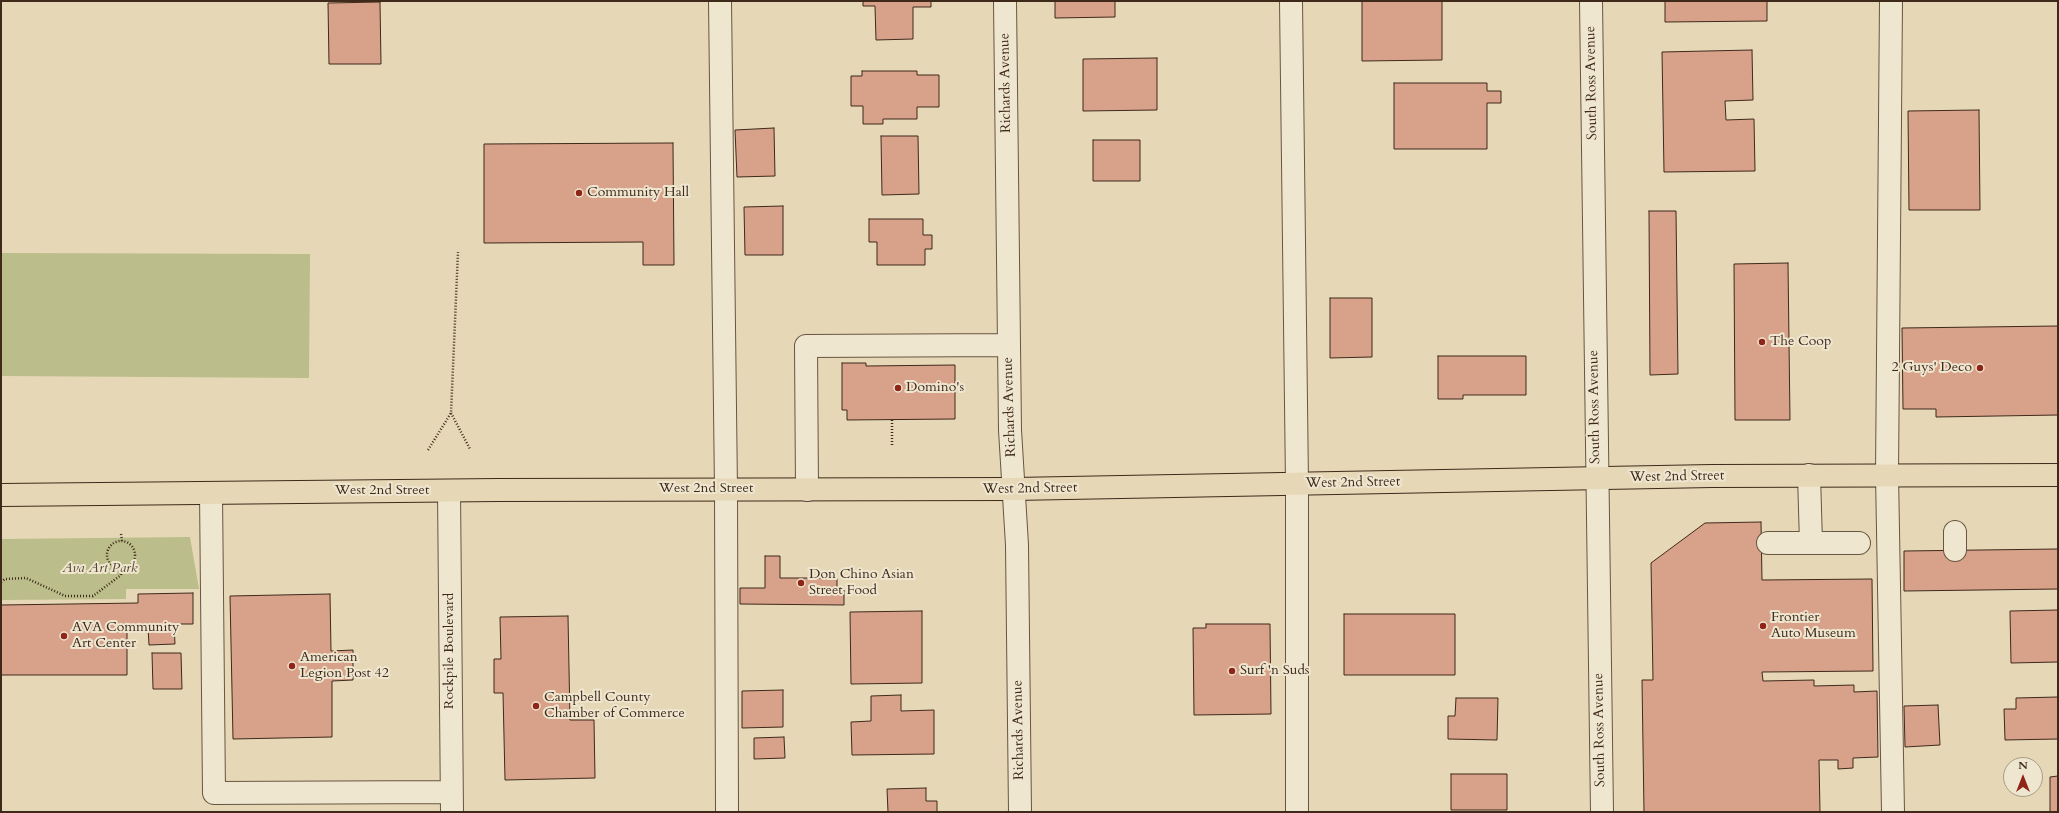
<!DOCTYPE html>
<style>
body{margin:0}
#map{position:relative;width:2059px;height:813px;overflow:hidden;background:#e6d8b6;font-family:Cardo,serif}
canvas{display:block}
.frame{position:absolute;inset:0;border:2px solid #3e291b;pointer-events:none}
.north{position:absolute;left:2003px;top:757px;width:40px;height:40px;box-sizing:border-box;background:#efe6d0;border:1px solid #a89a88;border-radius:50%;rotate:0deg;font-size:11px;font-weight:700;line-height:16px;text-align:center;color:#3e291b}
.north::after{content:'';display:block;margin:auto;width:14px;height:18px;background:#8f2418;clip-path:polygon(50% 0,100% 100%,50% 72%,0 100%)}
</style>
<div id="map">
<canvas width="2059" height="813"></canvas>
<div class="frame"></div>
<div class="north">N</div>
</div>
<script>
const c = document.querySelector('canvas').getContext('2d');
c.lineJoin = 'round';
function fill(path, color) {
  c.fillStyle = color;
  c.fill(path, 'evenodd');
}
function shape(rows) {
  const path = new Path2D();
  for (const r of rows) {
    if (r.length === 3) {
      path.moveTo(r[0] + r[2], r[1]);
      path.arc(r[0], r[1], r[2], 0, 2 * Math.PI);
      continue;
    }
    path.moveTo(r[0], r[1]);
    for (let i = 2; i < r.length; i += 2) path.lineTo(r[i], r[i + 1]);
  }
  return path;
}
function trace(path, color, width, dash) {
  c.strokeStyle = color;
  c.lineWidth = width;
  c.lineCap = dash ? 'butt' : 'round';
  c.setLineDash(dash || []);
  c.stroke(path);
}
function write(font, color, halo, rows, align = 'center') {
  c.font = font + ' Cardo,serif';
  c.lineWidth = 4;
  c.setLineDash([]);
  c.textBaseline = 'middle';
  c.strokeStyle = halo;
  c.fillStyle = color;
  for (const [text, x, y, turn = 0] of rows) {
    c.save();
    c.translate(x, y);
    c.rotate((+turn || 0) * Math.PI / 180);
    c.textAlign = isNaN(turn) ? turn : align;
    if (halo) c.strokeText(text, 0, 0);
    c.fillText(text, 0, 0);
    c.restore();
  }
}
const green = shape([
 [1,253,310,254,309,378,1,376],
 [190,537,199,589,126,589,126,599,1,600,1,539]
]);
const building = shape([
 [863,1,931,1,931,7,913,7,913,39,876,40,875,6,863,6,863,1],
 [1055,1,1115,1,1115,17,1055,18,1055,1],
 [1362,1,1442,1,1442,60,1362,61,1362,1],
 [1665,1,1767,1,1767,21,1665,22,1665,1],
 [380,2,381,64,329,64,328,3,380,2],
 [1752,50,1753,100,1725,101,1726,120,1754,119,1755,171,1664,172,1662,52,1752,50],
 [1157,58,1157,110,1083,111,1083,59,1157,58],
 [862,71,917,71,917,75,939,75,939,107,917,107,917,119,883,119,883,124,863,124,863,106,851,106,851,76,862,76,862,71],
 [1394,83,1487,83,1487,91,1501,91,1501,103,1487,103,1487,149,1394,149,1394,83],
 [1979,110,1980,210,1909,210,1908,111,1979,110],
 [774,128,775,176,737,177,735,130,774,128],
 [881,136,918,136,919,194,882,195,881,136],
 [1093,140,1140,140,1140,181,1093,181,1093,140],
 [673,143,674,265,643,265,643,242,484,243,484,144,673,143],
 [783,206,783,255,745,255,744,207,783,206],
 [1649,211,1676,211,1678,374,1650,375,1649,211],
 [869,219,923,219,923,235,932,235,932,249,925,249,925,265,877,265,877,242,869,242,869,219],
 [1788,263,1790,420,1735,420,1734,264,1788,263],
 [1330,298,1372,298,1372,357,1330,358,1330,298],
 [2058,326,2058,415,1936,417,1936,409,1903,409,1902,328,2058,326],
 [1438,356,1526,356,1526,395,1463,395,1463,399,1438,399,1438,356],
 [842,363,866,363,866,366,955,365,955,419,847,420,847,410,842,410,842,363],
 [1761,522,1762,580,1872,579,1873,671,1762,672,1763,681,1814,680,1814,686,1854,685,1854,692,1877,691,1878,757,1853,758,1853,768,1838,769,1838,760,1819,760,1820,812,1644,812,1642,680,1653,680,1651,563,1705,523,1761,522],
 [2058,549,2058,589,1904,591,1904,551,2058,549],
 [765,556,780,556,780,578,837,578,837,590,844,590,844,605,740,604,740,588,765,588,765,556],
 [193,593,193,624,174,624,175,644,149,645,148,628,127,628,127,675,1,675,1,605,138,603,138,594,193,593],
 [330,594,331,651,353,650,353,680,332,681,332,737,233,739,230,596,330,594],
 [2058,610,2058,662,2011,663,2010,611,2058,610],
 [922,611,922,683,851,684,850,612,922,611],
 [1344,614,1455,614,1455,675,1344,675,1344,614],
 [568,616,570,720,594,720,595,778,505,780,503,693,494,693,494,659,501,659,500,617,568,616],
 [1206,624,1270,624,1271,714,1194,715,1193,628,1206,628,1206,624],
 [152,653,181,653,182,689,153,689,152,653],
 [783,690,783,727,742,728,742,691,783,690],
 [901,695,901,711,934,710,934,754,852,755,851,722,871,721,871,696,901,695],
 [2058,697,2058,739,2005,740,2004,709,2016,709,2016,698,2058,697],
 [1456,698,1498,698,1497,740,1448,739,1448,716,1455,716,1456,698],
 [1938,705,1940,745,1905,747,1904,706,1938,705],
 [784,737,785,758,754,759,754,738,784,737],
 [1451,774,1507,774,1507,810,1451,810,1451,774],
 [2058,776,2058,812,2050,812,2050,777,2058,776],
 [926,788,926,801,937,801,937,812,888,812,887,789,926,788]
]);
const path = shape([
 [451,413,470,449],
 [892,420,892,446],
 [428,450,451,413,458,252],
 [121,534,122,541],
 [121,555,14],
 [1,582,5,579,26,578,65,596,93,596,121,575,122,568]
]);
const minor = shape([
 [720,1,726,490,727,812],
 [1005,1,1010,430,1017,545,1020,812],
 [1291,1,1297,484,1297,812],
 [1591,1,1602,812],
 [1891,1,1887,474,1893,812],
 [1809,475,1811,543],
 [807,490,806,346,1009,345],
 [449,491,452,812],
 [211,493,214,793,451,792],
 [1955,532,1955,550],
 [1768,543,1859,543]
]);
const major = shape([
 [1,495,498,490,1014,489,1712,476,2058,475]
]);
const markers = [
 [579,193,4,"#8f2418"],
 [1762,342,4,"#8f2418"],
 [1980,368,4,"#8f2418"],
 [898,388,4,"#8f2418"],
 [801,583,4,"#8f2418"],
 [1763,626,4,"#8f2418"],
 [64,636,4,"#8f2418"],
 [292,666,4,"#8f2418"],
 [1232,671,4,"#8f2418"],
 [536,706,4,"#8f2418"]
];
const streetNames = [
 ["Richards Avenue",1006,83,-91],
 ["South Ross Avenue",1592,83,-91],
 ["Richards Avenue",1010,407,-92],
 ["South Ross Avenue",1595,407,-91],
 ["West 2nd Street",1677,477,-1],
 ["West 2nd Street",1353,483,-1],
 ["West 2nd Street",706,489],
 ["West 2nd Street",1030,489,-1],
 ["West 2nd Street",382,491],
 ["Rockpile Boulevard",450,651,-90],
 ["Richards Avenue",1019,730,-91],
 ["South Ross Avenue",1600,730,-91]
];
const poiNames = [
 ["Community Hall",587,193],
 ["The Coop",1770,342],
 ["2 Guys' Deco",1972,368,"right"],
 ["Domino's",906,388],
 ["Don Chino Asian",809,575],
 ["Street Food",809,591],
 ["Frontier",1771,618],
 ["Auto Museum",1771,634],
 ["AVA Community",72,628],
 ["Art Center",72,644],
 ["American",300,658],
 ["Legion Post 42",300,674],
 ["Surf 'n Suds",1240,671],
 ["Campbell County",544,698],
 ["Chamber of Commerce",544,714]
];
const parkNames = [
 ["Ava Art Park",100,569]
];
fill(green, '#bbbd8a');
fill(building, '#d8a189');
trace(building, '#3e291b', 1);
trace(minor, '#685542', 24);
trace(major, '#3e291b', 24);
trace(path, '#3e291b', 2.5, [1, 2]);
trace(minor, '#efe6d0', 22);
trace(major, '#e6d8b6', 22);
for (const [x, y, r, color] of markers) {
  const dot = new Path2D();
  dot.arc(x, y, r, 0, 2 * Math.PI);
  c.fillStyle = color;
  c.fill(dot);
  trace(dot, '#efe6d0', 1.5);
}
write('14px', '#3e291b', '#efe6d0', streetNames);
write('14px', '#3e291b', '#efe6d0', poiNames, 'left');
write('italic 14px', '#574731', '#efe6d0', parkNames);
</script>
